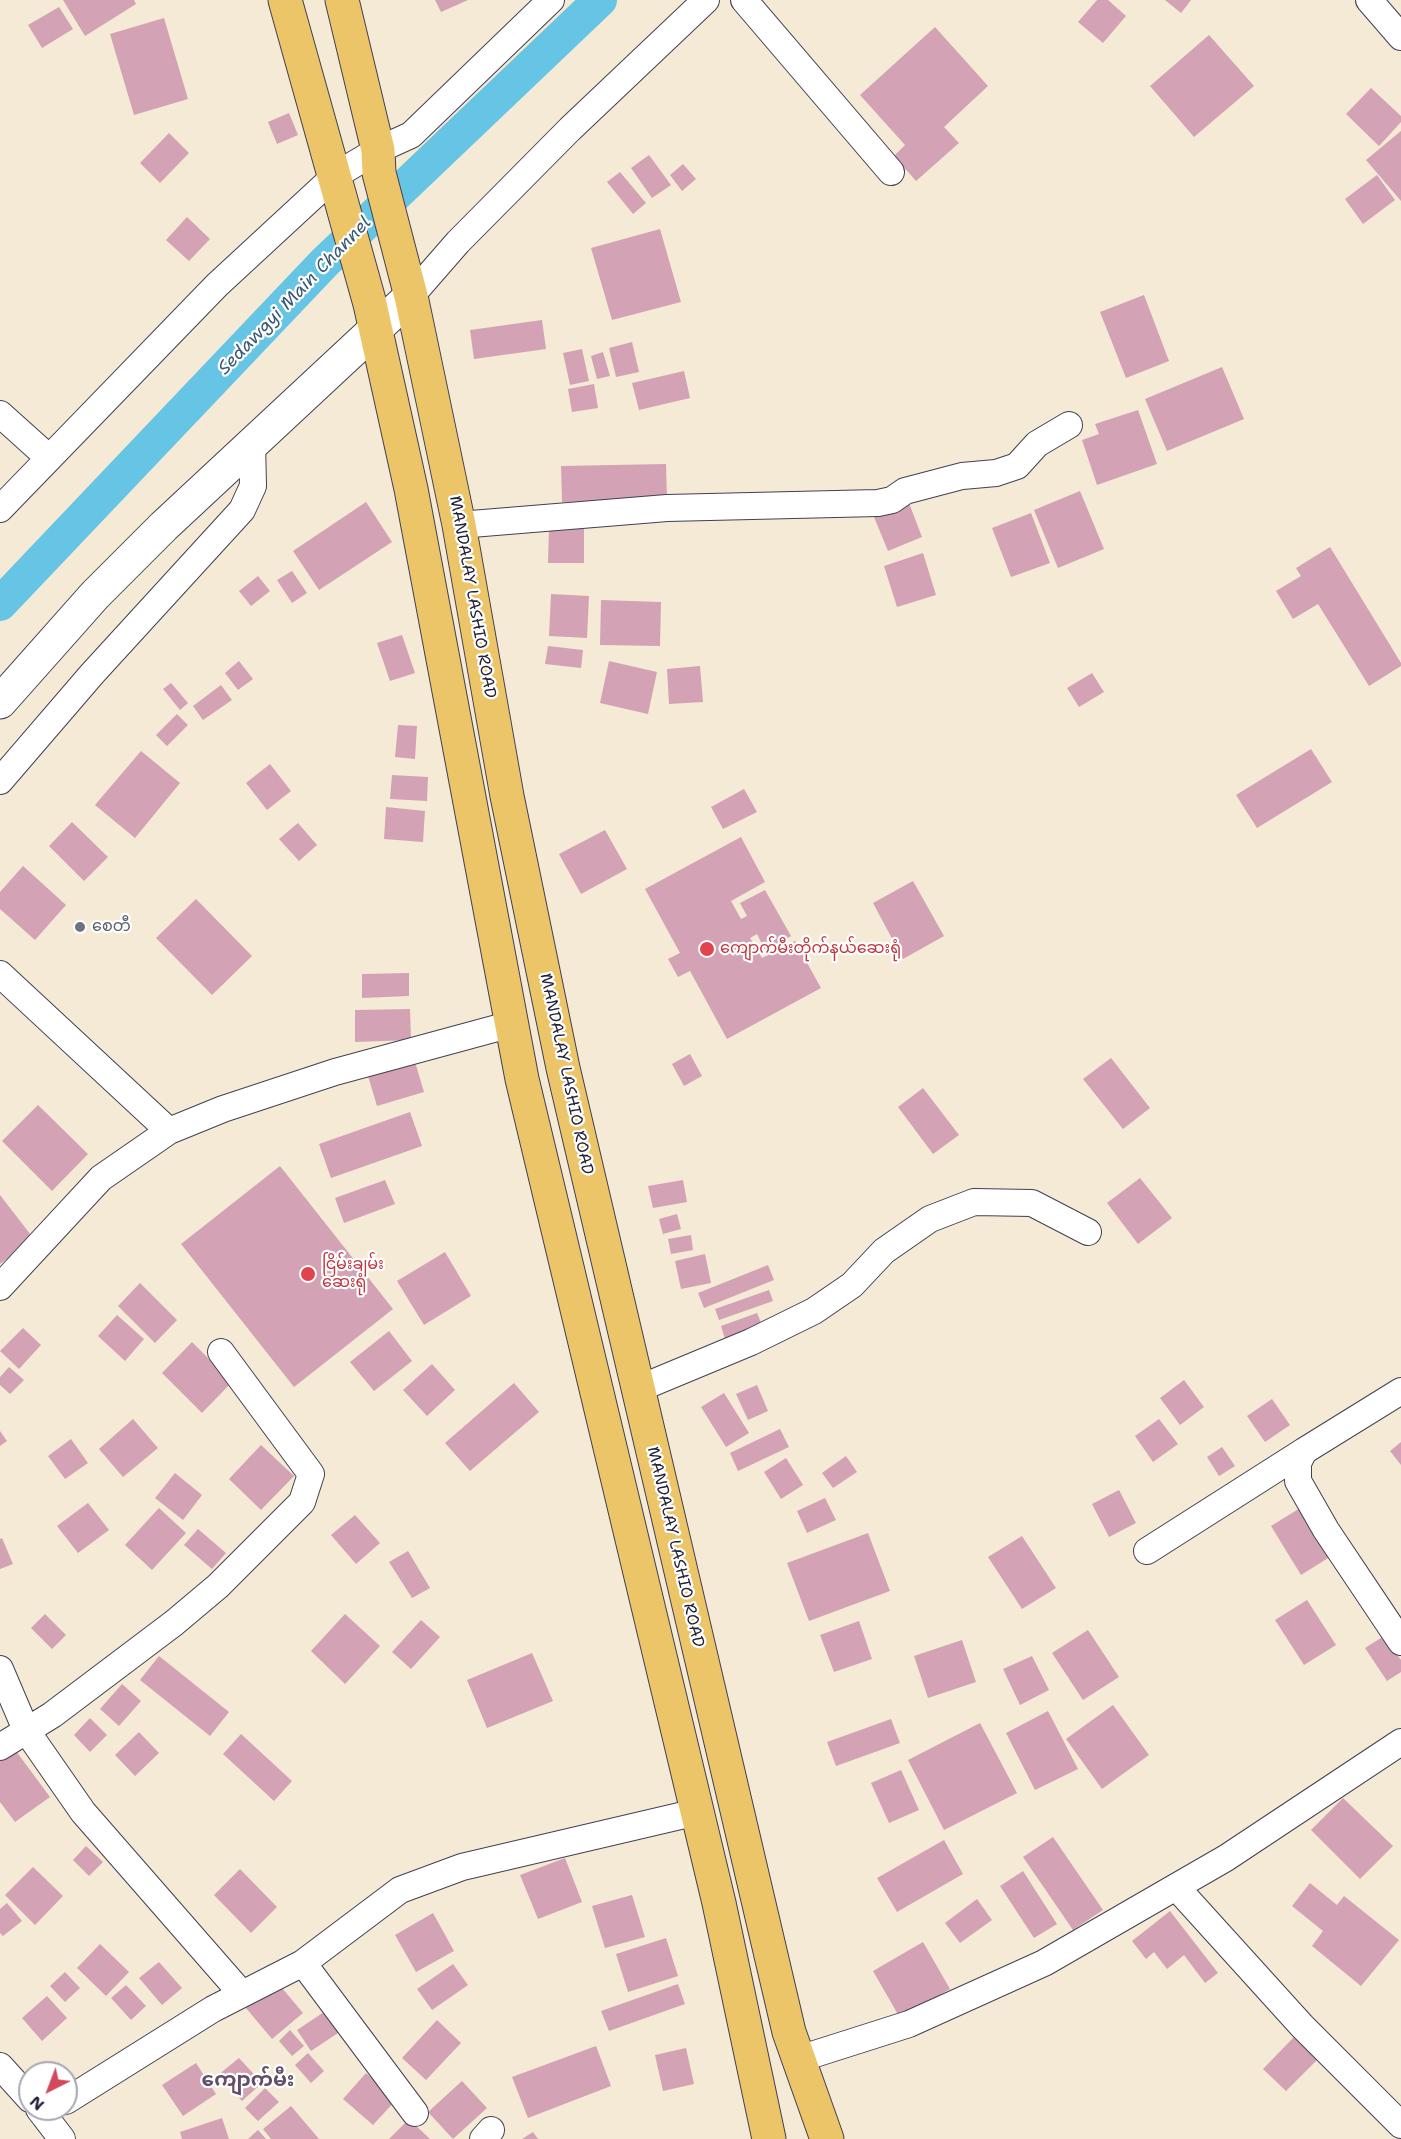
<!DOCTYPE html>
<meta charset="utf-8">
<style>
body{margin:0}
#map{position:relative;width:1401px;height:2139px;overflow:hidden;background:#f5ead5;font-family:"Shantell Sans",sans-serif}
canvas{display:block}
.north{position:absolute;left:18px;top:2061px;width:60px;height:60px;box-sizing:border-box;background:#fff;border:2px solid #a7a7b1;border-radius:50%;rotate:222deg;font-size:16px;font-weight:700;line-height:24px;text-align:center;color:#22223b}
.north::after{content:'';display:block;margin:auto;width:21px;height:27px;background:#d1495b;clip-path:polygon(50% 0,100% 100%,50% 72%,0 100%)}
</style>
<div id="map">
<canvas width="1401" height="2139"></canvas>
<div class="north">N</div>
</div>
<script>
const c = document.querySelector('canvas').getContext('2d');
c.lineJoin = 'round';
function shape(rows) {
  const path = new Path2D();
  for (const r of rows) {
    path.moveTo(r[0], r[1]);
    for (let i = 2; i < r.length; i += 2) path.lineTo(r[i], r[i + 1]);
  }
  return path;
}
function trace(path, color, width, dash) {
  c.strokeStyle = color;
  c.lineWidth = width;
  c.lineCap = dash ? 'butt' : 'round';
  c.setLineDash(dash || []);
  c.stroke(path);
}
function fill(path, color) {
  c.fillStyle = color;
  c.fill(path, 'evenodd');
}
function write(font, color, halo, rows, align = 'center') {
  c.font = font + ' "Shantell Sans","Noto Sans Myanmar",sans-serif';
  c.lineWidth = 4.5;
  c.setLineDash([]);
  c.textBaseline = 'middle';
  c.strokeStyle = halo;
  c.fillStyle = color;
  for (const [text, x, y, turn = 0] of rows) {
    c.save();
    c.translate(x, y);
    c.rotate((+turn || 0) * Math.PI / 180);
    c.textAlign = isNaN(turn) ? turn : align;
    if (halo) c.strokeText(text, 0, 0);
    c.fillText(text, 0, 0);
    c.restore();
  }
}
const canal = shape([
 [0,604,325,262,600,0]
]);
const building = shape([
 [63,0,134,0,136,4,85,36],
 [435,0,468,0,441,12],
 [1097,0,1108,0,1126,16,1103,43,1078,22],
 [1165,0,1191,0,1181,13],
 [59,7,73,29,42,48,28,25],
 [164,18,188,99,134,115,110,34],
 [935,27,988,86,944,127,959,143,916,181,894,156,905,145,860,95],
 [1209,35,1254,86,1194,137,1150,86],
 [1371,88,1401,116,1401,122,1379,146,1346,114],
 [289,113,298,135,277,144,268,122],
 [1401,131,1401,201,1366,160],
 [169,133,189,153,160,183,140,163],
 [649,155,671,185,652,198,631,168],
 [683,164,696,179,682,191,670,175],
 [620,172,646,203,633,214,607,182],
 [1377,175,1395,200,1363,224,1345,199],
 [187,217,210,239,189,261,166,240],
 [660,229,681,302,612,320,591,248],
 [1144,295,1169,361,1126,378,1100,312],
 [542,320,546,349,474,359,470,330],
 [632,342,639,372,616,377,609,348],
 [582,349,589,381,570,385,563,353],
 [603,352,610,376,597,379,591,356],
 [1222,367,1244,419,1167,451,1145,399],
 [684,371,690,398,639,410,632,383],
 [594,384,598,408,572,412,568,389],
 [1138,410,1157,464,1097,485,1082,440,1099,434,1095,424],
 [666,464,667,500,562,502,561,466],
 [1080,491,1104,549,1058,568,1034,510],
 [366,502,392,542,319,590,293,551],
 [909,503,922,537,888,551,874,517],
 [1031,513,1050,563,1011,577,992,528],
 [549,527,584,527,584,563,548,563],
 [1330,547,1401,663,1401,666,1369,686,1318,604,1293,619,1276,591,1301,576,1296,568],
 [923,553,936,595,897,607,884,566],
 [292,571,307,593,292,603,277,580],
 [258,576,270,591,251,606,239,591],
 [551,594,589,596,587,638,549,636],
 [601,600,661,602,660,646,600,645],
 [402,635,415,673,390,681,377,643],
 [548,646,583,650,581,668,545,664],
 [239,661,253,679,238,690,225,673],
 [609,661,657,672,648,714,600,703],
 [700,666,703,702,669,704,667,669],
 [1092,673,1104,692,1079,707,1067,688],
 [171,683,188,703,180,710,163,689],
 [221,685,232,700,203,720,193,706],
 [177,714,188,725,167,746,156,735],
 [398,725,417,726,415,759,395,757],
 [1311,749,1332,782,1257,828,1236,795],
 [141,751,180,783,135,838,95,805],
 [270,764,291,791,267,810,246,783],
 [392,775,428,777,427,801,390,799],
 [744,789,757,812,723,829,711,807],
 [386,807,425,811,423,842,384,839],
 [72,822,108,857,84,881,49,846],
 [298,823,317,845,299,861,279,839],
 [605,830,627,869,581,894,559,854],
 [741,837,765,882,731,901,741,919,747,916,740,903,765,890,791,936,765,950,757,934,750,938,762,958,795,941,821,988,727,1039,690,971,678,977,668,959,680,953,645,889],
 [23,866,66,905,35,940,0,909,0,892],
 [913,881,944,936,903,959,873,903],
 [196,899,252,956,212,995,156,938],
 [409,973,409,996,362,998,362,974],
 [410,1009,411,1040,355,1042,355,1010],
 [690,1054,702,1076,684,1086,672,1064],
 [1111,1058,1150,1108,1123,1129,1083,1079],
 [415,1062,424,1092,377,1106,368,1076],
 [923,1088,959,1135,933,1154,898,1107],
 [38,1105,88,1154,52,1191,2,1141],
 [410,1112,422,1146,331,1178,319,1144],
 [280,1166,393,1309,294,1387,181,1244],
 [1140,1178,1172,1218,1138,1244,1107,1203],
 [385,1180,395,1204,344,1223,335,1198],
 [683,1180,687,1202,653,1208,648,1186],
 [0,1195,34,1239,0,1264],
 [677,1214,681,1229,663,1234,659,1219],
 [691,1235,693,1250,671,1254,668,1239],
 [445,1252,471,1296,424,1325,397,1281],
 [705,1254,711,1283,681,1289,675,1261],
 [768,1265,774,1280,704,1308,698,1293],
 [140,1283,177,1320,155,1343,118,1306],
 [769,1290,773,1301,719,1320,715,1309],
 [757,1313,762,1325,725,1339,721,1326],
 [117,1315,144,1339,125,1361,98,1336],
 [23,1328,41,1345,19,1369,0,1351],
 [389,1331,412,1361,374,1391,350,1362],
 [192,1342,232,1382,202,1413,162,1373],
 [432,1364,455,1390,427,1416,403,1390],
 [9,1367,24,1380,10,1394,0,1385,0,1377],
 [1184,1380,1204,1407,1180,1425,1160,1398],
 [514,1383,539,1412,470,1471,445,1443],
 [757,1385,768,1411,748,1420,736,1394],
 [724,1393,749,1433,726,1447,701,1407],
 [1272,1399,1290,1425,1265,1442,1247,1416],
 [133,1419,158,1448,123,1477,99,1449],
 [1159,1419,1178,1444,1153,1462,1135,1436],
 [780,1429,789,1447,738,1471,730,1453],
 [0,1431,7,1441,0,1446],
 [71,1439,88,1463,65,1479,48,1456],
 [1401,1442,1401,1465,1390,1451],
 [261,1445,294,1476,261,1510,229,1479],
 [1222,1447,1235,1466,1219,1476,1207,1457],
 [846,1456,857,1472,833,1488,822,1473],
 [786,1458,803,1485,781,1499,764,1472],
 [175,1473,202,1495,183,1520,155,1498],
 [1119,1490,1136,1523,1109,1537,1092,1504],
 [825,1498,836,1520,807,1533,797,1511],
 [88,1503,109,1530,78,1553,57,1526],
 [1305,1505,1336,1553,1301,1575,1271,1526],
 [159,1508,186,1533,152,1570,125,1545],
 [355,1515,380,1543,356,1564,331,1535],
 [198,1529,226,1553,212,1569,184,1545],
 [868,1533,890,1591,809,1621,787,1563],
 [1022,1536,1056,1588,1022,1609,988,1557],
 [2,1538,13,1564,0,1569,0,1539],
 [408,1551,430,1588,412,1598,389,1562],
 [1307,1600,1336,1645,1304,1665,1275,1620],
 [45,1614,66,1635,52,1649,31,1628],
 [345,1614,380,1646,345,1684,311,1651],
 [421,1620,440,1637,411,1669,392,1652],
 [859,1621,872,1659,834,1672,820,1635],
 [1088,1630,1119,1677,1083,1700,1052,1653],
 [1384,1636,1401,1660,1401,1672,1387,1681,1365,1648],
 [962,1640,976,1682,928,1698,914,1656],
 [532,1653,553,1701,487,1728,467,1680],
 [159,1656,229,1712,210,1736,140,1680],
 [1032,1656,1049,1690,1020,1705,1003,1669],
 [122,1684,141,1701,119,1726,100,1709],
 [1113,1705,1149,1755,1102,1789,1066,1739],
 [1048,1711,1078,1769,1035,1790,1006,1733],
 [90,1718,107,1735,90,1752,74,1735],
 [891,1719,900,1743,836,1766,827,1742],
 [980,1723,1017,1793,944,1830,908,1760],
 [139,1732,159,1753,135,1776,115,1755],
 [241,1734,292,1781,274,1801,223,1754],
 [13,1747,50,1797,15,1822,0,1802,0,1757],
 [901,1770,919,1810,889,1823,871,1783],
 [1343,1798,1393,1846,1360,1879,1311,1830],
 [1053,1837,1103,1910,1073,1930,1023,1857],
 [944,1840,963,1874,897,1912,877,1878],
 [86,1846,103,1862,89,1876,73,1860],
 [565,1858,582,1902,538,1919,520,1875],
 [33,1867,63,1896,35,1925,5,1895],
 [240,1869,277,1907,251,1933,214,1895],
 [1023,1871,1057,1924,1034,1938,1000,1886],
 [1310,1883,1337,1905,1344,1896,1399,1940,1361,1986,1312,1946,1323,1931,1292,1906],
 [632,1895,645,1937,605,1948,592,1906],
 [977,1899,992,1920,960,1943,945,1923],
 [7,1903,22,1921,3,1936,0,1933,0,1909],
 [1170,1911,1218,1973,1205,1983,1184,1955,1167,1969,1154,1952,1146,1959,1132,1941],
 [433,1913,454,1951,416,1972,395,1935],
 [666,1938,678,1976,628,1992,616,1954],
 [923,1942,950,1989,900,2018,873,1971],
 [100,1944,129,1972,106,1996,77,1968],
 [159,1962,182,1988,162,2005,139,1978],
 [453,1964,468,1985,432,2010,417,1989],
 [65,1972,80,1988,65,2002,50,1986],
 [277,1982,303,2013,272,2039,246,2008],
 [678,1984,685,2004,609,2031,601,2011],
 [126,1985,146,2006,131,2020,111,1998],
 [47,1996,67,2018,42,2041,22,2018],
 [327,2010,341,2031,311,2051,297,2030],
 [437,2020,461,2043,426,2080,402,2058],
 [290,2030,304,2046,292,2056,279,2041],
 [1295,2036,1318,2059,1286,2091,1263,2069],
 [596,2046,611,2086,528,2118,512,2077],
 [686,2048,694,2084,663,2091,655,2055],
 [308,2053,324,2071,311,2083,295,2065],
 [239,2058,262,2083,242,2101,218,2075],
 [196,2063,216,2094,183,2116,162,2085],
 [366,2073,396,2100,373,2125,343,2099],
 [462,2081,487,2108,453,2139,428,2112],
 [265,2088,279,2102,258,2121,245,2108],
 [291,2106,319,2139,271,2139,263,2129],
 [222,2118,229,2139,182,2139,180,2132],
 [409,2119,430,2139,389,2139],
 [258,2130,266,2139,248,2139],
 [533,2132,538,2139,522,2139]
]);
const minor = shape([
 [744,0,891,172],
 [1369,0,1401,37],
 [411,296,458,242,570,129,706,0],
 [0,414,49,458],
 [0,509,217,285,336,175,378,150,411,135,551,0],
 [459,525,667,508,878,503,892,500,905,491,962,476,996,473,1017,466,1037,444,1069,425],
 [0,781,92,674,242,510,253,486,252,442],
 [0,974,169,1131],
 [0,1287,101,1178,169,1131,223,1109,335,1072,512,1024],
 [638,1389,751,1342,814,1311,852,1285,884,1251,930,1219,974,1202,1032,1203,1088,1232],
 [1401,1391,1304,1451,1298,1463,1298,1481,1326,1530,1401,1642],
 [1147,1551,1304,1451],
 [0,1669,26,1730,83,1812,242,1994],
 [0,1747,52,1715,174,1623,218,1586,302,1502,311,1474,221,1352],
 [1177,1888,1302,2026,1401,2125],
 [303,1963,415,2113],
 [799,2059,909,2024,1044,1963,1226,1858,1401,1742],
 [0,2066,30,2099],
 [66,2101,213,2009,303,1963,400,1890,462,1867,697,1812],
 [39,2109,62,2139],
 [483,2139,491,2130]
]);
const tertiary = shape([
 [0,702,95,595,164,526,411,296]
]);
const trunk = shape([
 [285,0,370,304,411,489,522,1079,719,1903,769,2139],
 [342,0,378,150,379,173,411,296,459,525,507,796,563,1068,789,2032,827,2139]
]);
const markers = [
 [80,927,6,"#6b7280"],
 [707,949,8,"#e0444e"],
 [308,1274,8,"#e0444e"]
];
const streetNames = [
 ["MANDALAY LASHIO ROAD",472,597,80],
 ["MANDALAY LASHIO ROAD",566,1074,78],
 ["MANDALAY LASHIO ROAD",675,1547,77]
];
const worshipNames = [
 ["စေတီ",92,927]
];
const healthNames = [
 ["ကျောက်မီးတိုက်နယ်ဆေးရုံ",720,949],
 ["ငြိမ်းချမ်း",322,1265],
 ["ဆေးရုံ",322,1283]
];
const waterNames = [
 ["Sedawgyi Main Channel",295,296,-46]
];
const quarterNames = [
 ["ကျောက်မီး",248,2081]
];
trace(canal, '#66c4e4', 34);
fill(building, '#d3a2b5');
trace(minor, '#424052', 28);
trace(tertiary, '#424052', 35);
trace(trunk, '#424052', 35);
trace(minor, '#fff', 26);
trace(tertiary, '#fff', 33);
trace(trunk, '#ecc569', 33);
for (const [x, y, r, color] of markers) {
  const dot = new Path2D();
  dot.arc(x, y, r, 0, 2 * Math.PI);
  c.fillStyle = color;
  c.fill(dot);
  trace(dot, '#fff', 2);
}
write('16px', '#22223b', '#fff', streetNames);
write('16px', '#5b616d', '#fff', worshipNames, 'left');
write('16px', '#be3a42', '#fff', healthNames, 'left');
write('italic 18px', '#3a5b76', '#fff', waterNames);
write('bold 20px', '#604f66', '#fff', quarterNames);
</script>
